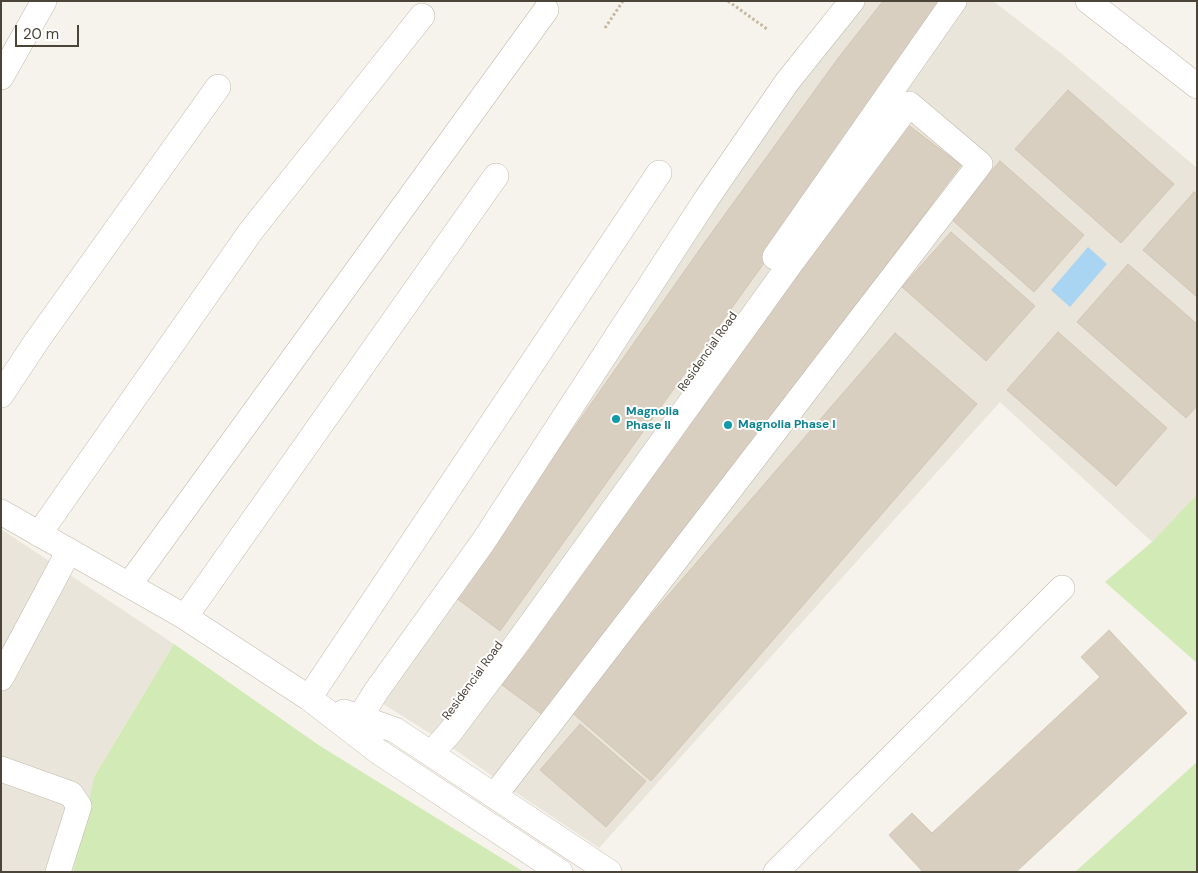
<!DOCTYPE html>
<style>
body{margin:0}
#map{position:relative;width:1198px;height:873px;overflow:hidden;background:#f6f3ec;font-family:"DM Sans",sans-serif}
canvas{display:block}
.frame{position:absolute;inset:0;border:2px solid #4b4439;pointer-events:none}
.scale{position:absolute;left:15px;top:25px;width:64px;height:22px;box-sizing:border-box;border:2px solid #4b4439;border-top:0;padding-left:6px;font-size:15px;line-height:18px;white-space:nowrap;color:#4b4439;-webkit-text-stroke:4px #fff;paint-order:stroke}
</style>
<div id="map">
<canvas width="1198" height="873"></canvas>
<div class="frame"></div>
<div class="scale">20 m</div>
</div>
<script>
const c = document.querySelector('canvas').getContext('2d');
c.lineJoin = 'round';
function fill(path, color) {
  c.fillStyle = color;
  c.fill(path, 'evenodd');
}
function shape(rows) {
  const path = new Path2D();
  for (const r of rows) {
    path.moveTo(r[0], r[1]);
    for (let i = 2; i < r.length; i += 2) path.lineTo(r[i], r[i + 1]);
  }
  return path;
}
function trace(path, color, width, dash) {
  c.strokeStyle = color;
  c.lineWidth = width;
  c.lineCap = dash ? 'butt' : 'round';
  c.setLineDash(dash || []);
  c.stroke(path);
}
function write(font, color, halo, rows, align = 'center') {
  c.font = font + ' "DM Sans",sans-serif';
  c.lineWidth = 4;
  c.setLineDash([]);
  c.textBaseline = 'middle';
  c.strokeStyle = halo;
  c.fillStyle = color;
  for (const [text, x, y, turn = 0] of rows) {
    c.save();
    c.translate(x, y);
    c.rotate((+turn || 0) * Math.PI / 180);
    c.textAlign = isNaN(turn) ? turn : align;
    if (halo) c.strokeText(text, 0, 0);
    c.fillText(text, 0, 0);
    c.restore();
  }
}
const residential = shape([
 [846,1,993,1,1062,54,1197,168,1197,494,1152,542,1000,402,599,848,509,788,447,744,361,690,722,187],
 [1,529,174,644,94,777,73,872,1,872]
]);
const green = shape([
 [1197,494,1197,663,1105,582,1152,542],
 [174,644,320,746,524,872,73,872,94,777],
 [1197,762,1197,872,1075,872]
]);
const water = shape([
 [1088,247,1107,264,1070,307,1051,290]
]);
const building = shape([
 [883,1,952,1,500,631,455,597,705,242,839,57,883,1],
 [1068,90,1174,184,1121,243,1015,149,1068,90],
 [907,124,961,165,547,718,502,685,907,124],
 [1000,161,1084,235,1034,292,950,218,1000,161],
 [1194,192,1197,194,1197,297,1143,250,1194,192],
 [951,232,1035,306,986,361,902,287,951,232],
 [1128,264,1197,324,1197,406,1186,418,1077,322,1128,264],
 [1058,332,1167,428,1116,486,1007,390,1058,332],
 [895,333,977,404,651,781,569,710,895,333],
 [1109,630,1187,713,1016,872,923,872,889,835,912,813,932,833,1100,677,1081,657,1109,630],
 [580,724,646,781,606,827,540,770,580,724]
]);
const path = shape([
 [728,1,767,29],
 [605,28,623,1]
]);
const minor = shape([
 [1088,1,1197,86],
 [1,77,44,1],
 [775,257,954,1],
 [1,395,36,342,218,87],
 [1,512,185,617,309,698,379,752,560,872],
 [39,534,251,231,422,16],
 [129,585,546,10],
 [185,617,496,176],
 [1,678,69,551],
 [309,698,659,173],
 [344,712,395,730,609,872],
 [360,717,377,690,483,542,707,198,787,82,852,1],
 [431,754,451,731,518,642,791,263,909,104,980,164,495,795],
 [1,769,71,794,79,806,58,872],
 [776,872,1062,588]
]);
const markers = [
 [616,419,5,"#0f9aa8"],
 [728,425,5,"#0f9aa8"]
];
const streetNames = [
 ["Residencial Road",708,352,-55],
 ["Residencial Road",473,681,-54]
];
const cultureNames = [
 ["Magnolia",626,412],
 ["Phase II",626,426],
 ["Magnolia Phase I",738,425]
];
fill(residential, '#eae5da');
fill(green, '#d2eab5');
fill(water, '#a9d4f2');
fill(building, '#d8cfc1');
trace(building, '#d3c7b4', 1);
trace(minor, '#c2bbae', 26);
trace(path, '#c4b79f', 3, [2.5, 2.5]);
trace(minor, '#fff', 25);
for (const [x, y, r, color] of markers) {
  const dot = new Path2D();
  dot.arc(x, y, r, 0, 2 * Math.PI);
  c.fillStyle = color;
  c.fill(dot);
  trace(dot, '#fff', 2);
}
write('12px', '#4b4439', '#fff', streetNames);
write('bold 12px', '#0d838f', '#fff', cultureNames, 'left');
</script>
